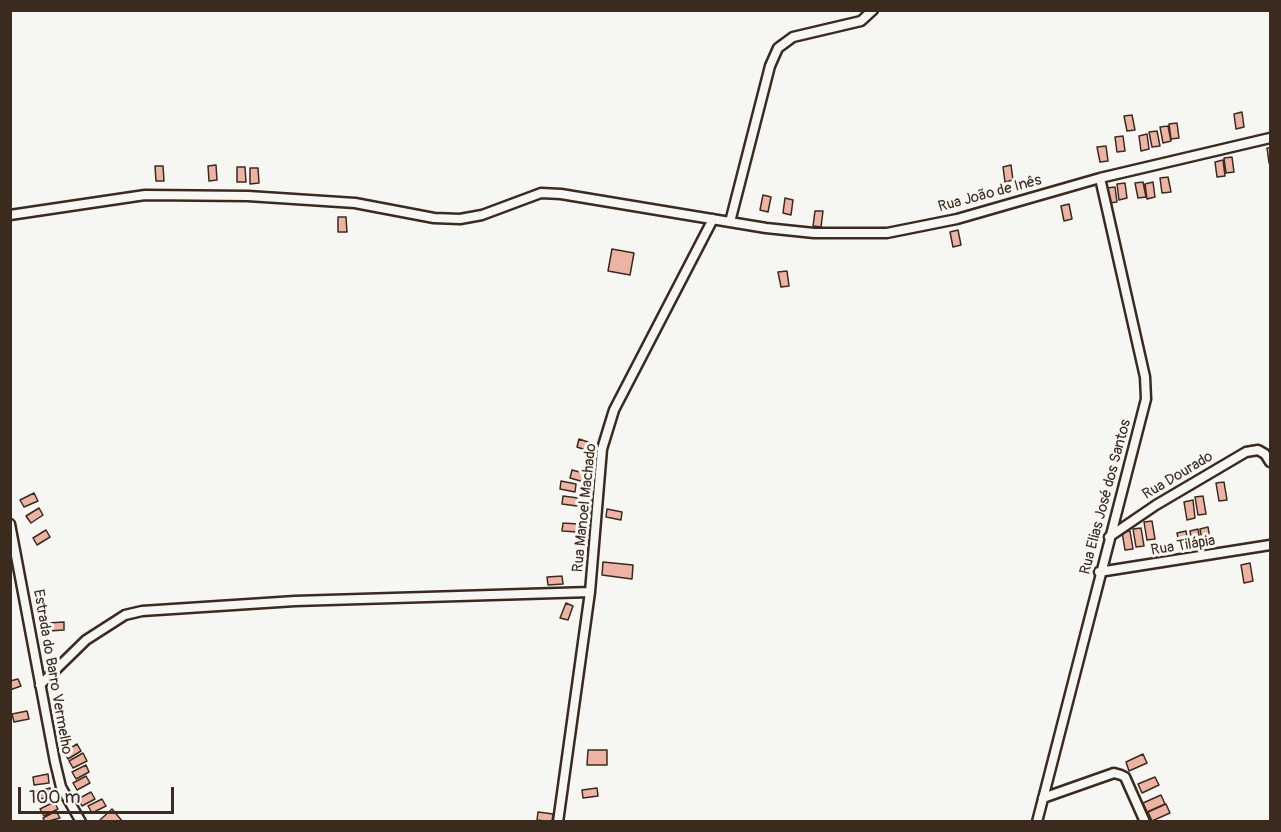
<!DOCTYPE html>
<meta charset="utf-8">
<style>
body{margin:0}
#map{position:relative;width:1281px;height:832px;overflow:hidden;background:#f6f6f2;font-family:Pangolin,sans-serif}
canvas{display:block}
.frame{position:absolute;inset:0;border:12px solid #3b2a1e;pointer-events:none}
.scale{position:absolute;left:18px;top:787px;width:156px;height:27px;box-sizing:border-box;border:3px solid #3b2a1e;border-top:0;padding-left:8px;font-size:18px;line-height:21px;white-space:nowrap;color:#3b2a1e;-webkit-text-stroke:4px #f6f6f2;paint-order:stroke}
</style>
<div id="map">
<canvas width="1281" height="832"></canvas>
<div class="frame"></div>
<div class="scale">100 m</div>
</div>
<script>
const c = document.querySelector('canvas').getContext('2d');
c.lineJoin = 'round';
function fill(path, color) {
  c.fillStyle = color;
  c.fill(path, 'evenodd');
}
function shape(rows) {
  const path = new Path2D();
  for (const r of rows) {
    path.moveTo(r[0], r[1]);
    for (let i = 2; i < r.length; i += 2) path.lineTo(r[i], r[i + 1]);
  }
  return path;
}
function trace(path, color, width, dash) {
  c.strokeStyle = color;
  c.lineWidth = width;
  c.lineCap = dash ? 'butt' : 'round';
  c.setLineDash(dash || []);
  c.stroke(path);
}
function write(font, color, halo, rows, align = 'center') {
  c.font = font + ' Pangolin,sans-serif';
  c.lineWidth = 6;
  c.setLineDash([]);
  c.textBaseline = 'middle';
  c.strokeStyle = halo;
  c.fillStyle = color;
  for (const [text, x, y, turn = 0] of rows) {
    c.save();
    c.translate(x, y);
    c.rotate((+turn || 0) * Math.PI / 180);
    c.textAlign = isNaN(turn) ? turn : align;
    if (halo) c.strokeText(text, 0, 0);
    c.fillText(text, 0, 0);
    c.restore();
  }
}
const building = shape([
 [1242,112,1244,127,1236,129,1234,114,1242,112],
 [1132,115,1135,130,1127,131,1124,116,1132,115],
 [1177,123,1179,138,1171,139,1169,124,1177,123],
 [1168,126,1171,141,1163,143,1160,127,1168,126],
 [1157,131,1160,146,1152,147,1149,132,1157,131],
 [1147,134,1149,149,1141,151,1139,136,1147,134],
 [1123,136,1125,151,1117,152,1115,137,1123,136],
 [1106,146,1108,161,1100,162,1097,147,1106,146],
 [1267,148,1270,148,1270,163,1269,163,1267,148],
 [1232,157,1234,172,1226,173,1224,158,1232,157],
 [1223,160,1225,176,1217,177,1215,162,1223,160],
 [216,165,217,180,209,181,208,166,216,165],
 [1011,165,1013,180,1005,182,1003,167,1011,165],
 [155,166,163,166,164,181,156,181,155,166],
 [237,167,245,167,246,182,237,182,237,167],
 [250,168,258,168,259,183,250,184,250,168],
 [1168,177,1171,192,1162,193,1160,178,1168,177],
 [1143,182,1146,197,1138,198,1135,183,1143,182],
 [1153,182,1155,197,1147,199,1145,184,1153,182],
 [1125,183,1127,198,1119,200,1117,184,1125,183],
 [1115,187,1117,202,1109,203,1107,188,1115,187],
 [763,195,771,197,768,212,760,210,763,195],
 [785,198,793,200,791,215,783,213,785,198],
 [1069,204,1072,219,1064,221,1061,206,1069,204],
 [815,211,823,211,821,227,813,226,815,211],
 [338,217,346,217,347,232,338,232,338,217],
 [958,230,961,245,953,247,950,232,958,230],
 [612,249,634,253,630,275,608,271,612,249],
 [787,271,789,286,781,287,778,272,787,271],
 [579,439,594,444,591,452,577,447,579,439],
 [572,470,587,474,584,482,570,478,572,470],
 [561,481,576,484,575,492,560,489,561,481],
 [1224,482,1227,500,1219,501,1216,483,1224,482],
 [34,493,38,501,24,507,20,500,34,493],
 [563,496,578,498,577,506,562,504,563,496],
 [1203,496,1206,514,1198,515,1195,497,1203,496],
 [1193,500,1195,518,1187,520,1184,502,1193,500],
 [39,508,43,515,31,523,26,516,39,508],
 [607,509,622,512,621,520,606,517,607,509],
 [1152,521,1155,539,1147,540,1144,522,1152,521],
 [563,523,578,524,578,532,562,531,563,523],
 [1208,527,1211,545,1203,547,1200,529,1208,527],
 [1141,528,1144,546,1136,547,1133,529,1141,528],
 [1198,529,1201,547,1193,549,1190,531,1198,529],
 [46,530,50,537,37,545,33,538,46,530],
 [1130,531,1133,549,1125,550,1122,532,1130,531],
 [1186,531,1189,549,1181,551,1177,533,1186,531],
 [603,562,633,565,632,579,602,575,603,562],
 [1250,563,1253,581,1244,583,1241,565,1250,563],
 [562,576,563,584,548,585,547,577,562,576],
 [566,603,573,606,568,620,560,618,566,603],
 [64,622,64,630,49,631,48,623,64,622],
 [18,679,21,686,10,690,10,681,18,679],
 [27,711,29,719,14,722,12,714,27,711],
 [77,744,81,751,68,759,64,752,77,744],
 [588,750,607,750,607,765,587,765,588,750],
 [83,753,87,761,73,768,69,761,83,753],
 [1143,754,1147,763,1129,771,1126,762,1143,754],
 [86,765,89,772,76,779,72,772,86,765],
 [48,774,49,783,34,785,33,777,48,774],
 [86,776,90,783,77,790,73,783,86,776],
 [1155,777,1159,785,1142,793,1138,784,1155,777],
 [50,788,52,796,37,800,35,792,50,788],
 [597,788,598,796,583,798,582,790,597,788],
 [91,792,95,799,82,806,78,799,91,792],
 [1161,795,1165,804,1147,812,1143,803,1161,795],
 [102,799,106,806,92,813,88,806,102,799],
 [54,802,58,809,44,816,40,809,54,802],
 [1166,804,1170,813,1152,821,1148,812,1166,804],
 [112,809,123,822,101,822,100,820,112,809],
 [56,811,60,818,45,822,43,818,56,811],
 [538,812,553,814,552,822,537,820,538,812]
]);
const street = shape([
 [10,215,145,195,248,196,355,203,434,218,460,219,482,215,541,193,561,194,766,228,814,233,887,233,957,219,1100,178,1270,138],
 [730,222,770,66,778,48,793,37,861,21,873,10],
 [10,524,55,762,61,787,81,822],
 [1109,537,1156,505,1246,452,1258,450,1265,454,1270,462],
 [1099,572,1270,545],
 [40,685,86,640,125,615,142,611,295,601,590,592],
 [1043,798,1114,773,1121,775,1125,777,1145,822],
 [558,822,590,592,602,449,614,410,713,219],
 [1037,822,1146,399,1145,377,1100,178]
]);
const streetNames = [
 ["Rua João de Inês",990,194,-15],
 ["Rua Dourado",1178,476,-31],
 ["Rua Elias José dos Santos",1106,497,-75],
 ["Rua Manoel Machado",585,508,-84],
 ["Rua Tilápia",1183,546,-9],
 ["Estrada do Barro Vermelho",52,672,80]
];
fill(building, '#edb4a5');
trace(building, '#3b2a1e', 1.5);
trace(street, '#3b2a1e', 13);
trace(street, '#f6f6f2', 8);
write('15px', '#3b2a1e', '#f6f6f2', streetNames);
</script>
